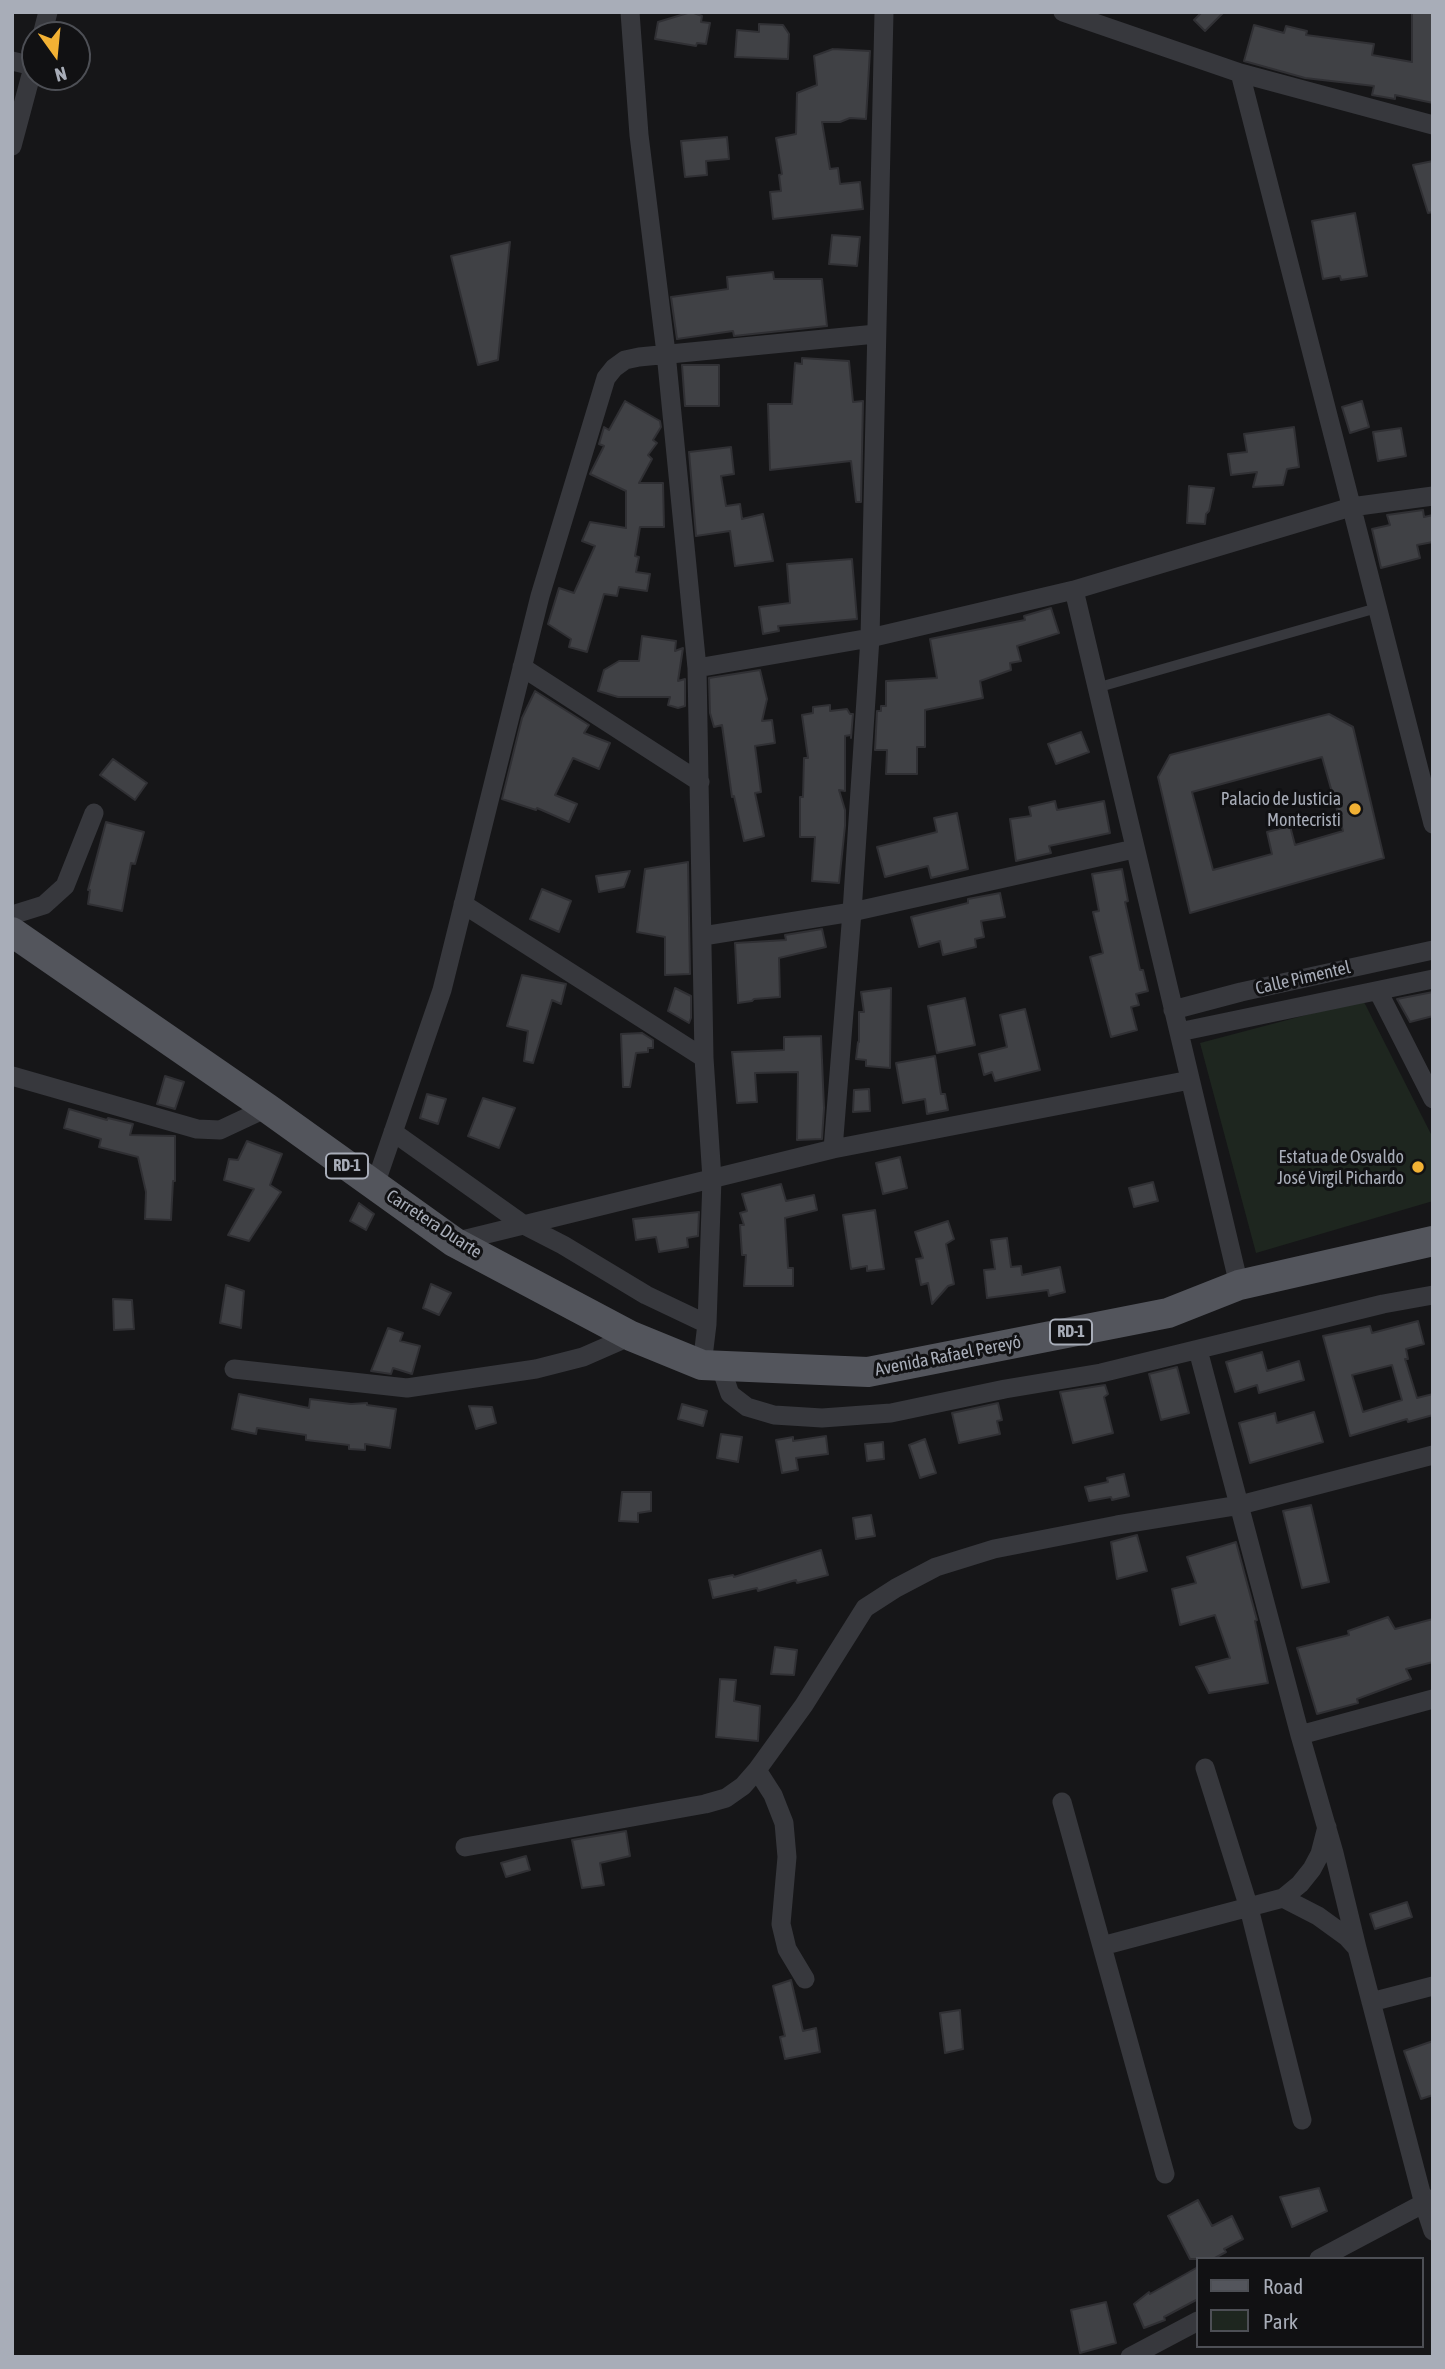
<!DOCTYPE html>
<meta charset="utf-8">
<style>
body{margin:0}
#map{position:relative;width:1445px;height:2369px;overflow:hidden;background:#161618;font-family:"Asap Condensed",sans-serif}
canvas{display:block}
.frame{position:absolute;inset:0;border:14px solid #a8adb8;pointer-events:none}
.legend{position:absolute;left:1196px;top:2257px;width:228px;height:91px;box-sizing:border-box;background:#111113;border:2px solid #4d4f55;margin:0;padding:9px 12px;list-style:none;font-size:21px;color:#a8adb8}
.legend li{display:flex;align-items:center;gap:14px;height:35px}
.legend b{width:35px;border:2px solid #4d4f55}
.north{position:absolute;left:21px;top:21px;width:70px;height:70px;box-sizing:border-box;background:#111113;border:2px solid #4d4f55;border-radius:50%;rotate:165deg;font-size:19px;font-weight:700;line-height:28px;text-align:center;color:#a8adb8}
.north::after{content:'';display:block;margin:auto;width:24px;height:32px;background:#f2b134;clip-path:polygon(50% 0,100% 100%,50% 72%,0 100%)}
</style>
<div id="map">
<canvas width="1445" height="2369"></canvas>
<div class="frame"></div>
<ul class="legend">
<li><b style="height:9px;background:#53555c"></b>Road</li>
<li><b style="height:19px;background:#1e261f"></b>Park</li>
</ul>
<div class="north">N</div>
</div>
<script>
const c = document.querySelector('canvas').getContext('2d');
c.lineJoin = 'round';
function fill(path, color) {
  c.fillStyle = color;
  c.fill(path, 'evenodd');
}
function shape(rows) {
  const path = new Path2D();
  for (const r of rows) {
    path.moveTo(r[0], r[1]);
    for (let i = 2; i < r.length; i += 2) path.lineTo(r[i], r[i + 1]);
  }
  return path;
}
function trace(path, color, width, dash) {
  c.strokeStyle = color;
  c.lineWidth = width;
  c.lineCap = dash ? 'butt' : 'round';
  c.setLineDash(dash || []);
  c.stroke(path);
}
function write(font, color, halo, rows, align = 'center') {
  c.font = font + ' "Asap Condensed",sans-serif';
  c.lineWidth = 6;
  c.setLineDash([]);
  c.textBaseline = 'middle';
  c.strokeStyle = halo;
  c.fillStyle = color;
  for (const [text, x, y, turn = 0] of rows) {
    c.save();
    c.translate(x, y);
    c.rotate((+turn || 0) * Math.PI / 180);
    c.textAlign = isNaN(turn) ? turn : align;
    if (halo) c.strokeText(text, 0, 0);
    c.fillText(text, 0, 0);
    c.restore();
  }
}
const green = shape([
 [1363,1000,1433,1138,1433,1201,1256,1253,1200,1043]
]);
const building = shape([
 [691,12,702,16,701,22,710,23,706,44,697,43,696,46,655,39,658,22,691,12],
 [1202,12,1224,12,1205,31,1194,20,1202,12],
 [1412,12,1433,12,1433,103,1395,95,1395,99,1372,95,1374,86,1305,78,1244,61,1254,25,1284,33,1286,26,1307,31,1306,35,1374,44,1372,55,1412,62,1412,12],
 [759,24,783,25,789,34,788,59,735,57,737,30,759,32,759,24],
 [833,49,870,51,866,119,850,118,840,122,822,122,830,169,838,168,840,184,860,182,863,209,773,219,770,192,781,191,779,175,782,174,776,138,796,134,797,93,817,85,814,56,833,49],
 [727,137,729,159,706,161,707,175,685,177,681,141,727,137],
 [1433,161,1433,212,1428,213,1413,165,1433,161],
 [1355,213,1367,276,1341,280,1340,276,1323,279,1312,221,1355,213],
 [832,235,860,237,857,266,829,264,832,235],
 [510,242,498,360,478,365,451,256,510,242],
 [773,272,774,279,822,279,827,326,734,336,733,331,677,339,671,297,728,289,727,277,773,272],
 [802,358,849,361,853,402,863,401,861,502,856,502,851,461,770,470,768,404,792,404,795,363,802,364,802,358],
 [682,365,719,365,719,406,685,406,682,365],
 [625,401,660,421,661,427,653,440,657,443,648,455,652,459,639,483,663,483,664,527,640,527,635,556,639,557,636,572,650,574,647,591,619,587,617,596,604,594,587,652,569,647,571,639,548,624,559,588,574,593,595,546,582,541,590,522,626,528,626,491,590,474,604,446,599,444,604,427,609,430,625,401],
 [1362,401,1369,427,1350,433,1342,407,1362,401],
 [1294,427,1299,467,1287,469,1283,485,1253,487,1257,472,1231,475,1228,454,1247,452,1244,434,1294,427],
 [1401,428,1406,456,1378,461,1373,432,1401,428],
 [731,447,734,474,721,476,726,506,740,504,742,519,763,514,773,561,735,566,730,531,696,536,689,452,731,447],
 [1189,486,1214,488,1209,511,1206,514,1205,524,1187,523,1189,486],
 [1423,510,1424,517,1433,515,1433,542,1417,545,1420,558,1381,568,1372,529,1390,525,1387,515,1423,510],
 [852,559,857,619,778,626,779,631,763,634,759,607,790,603,787,564,852,559],
 [1051,608,1059,633,1017,646,1021,661,1010,663,1011,670,980,681,983,698,925,710,925,747,917,747,917,774,886,774,887,750,875,750,877,711,881,711,881,706,886,706,886,681,937,678,930,639,1025,620,1024,616,1051,608],
 [642,636,676,641,675,651,683,648,678,681,685,679,685,706,678,708,668,705,670,697,618,697,598,691,604,670,619,661,639,661,642,636],
 [760,670,767,699,762,721,772,720,775,743,755,746,761,792,755,793,764,836,744,841,734,796,732,797,722,725,714,727,710,713,709,678,760,670],
 [535,691,589,725,584,733,610,743,599,769,573,758,555,795,577,804,569,822,537,808,536,810,502,799,522,718,535,691],
 [830,705,830,711,847,709,850,714,853,714,851,738,851,735,845,736,845,791,839,790,845,810,845,826,839,883,812,881,815,837,800,837,800,797,803,797,804,758,808,758,802,715,813,713,813,707,830,705],
 [1329,714,1353,727,1384,858,1190,913,1158,777,1170,755,1329,714],
 [1322,757,1343,831,1295,845,1290,826,1267,832,1272,854,1213,870,1192,792,1322,757],
 [1081,732,1089,752,1056,764,1048,744,1081,732],
 [113,759,147,783,135,800,100,775,113,759],
 [1055,801,1057,810,1104,801,1110,833,1049,846,1051,853,1016,861,1010,819,1031,816,1029,807,1055,801],
 [957,813,968,869,931,878,928,866,885,877,877,847,937,832,934,818,957,813],
 [106,822,144,832,135,864,131,863,122,911,88,904,90,890,88,890,106,822],
 [688,862,690,974,665,975,665,937,637,932,645,869,688,862],
 [1122,869,1128,901,1125,902,1140,970,1143,970,1148,991,1136,994,1139,1005,1131,1007,1137,1030,1111,1037,1090,957,1103,953,1093,912,1099,911,1092,874,1122,869],
 [630,871,624,887,599,892,596,876,630,871],
 [542,889,571,901,559,932,530,919,542,889],
 [1000,893,1005,917,981,921,984,937,975,939,976,947,943,955,940,941,919,947,911,917,968,903,968,899,1000,893],
 [822,929,826,947,779,958,780,997,754,999,752,1001,738,1003,735,943,786,940,785,935,822,929],
 [522,975,566,984,561,1004,552,1000,533,1063,524,1061,528,1031,507,1026,522,975],
 [675,988,691,996,691,1018,689,1023,668,1011,675,988],
 [891,988,890,1068,866,1066,866,1060,856,1059,858,1042,859,1042,859,1012,864,1012,861,992,891,988],
 [1433,992,1433,1016,1410,1022,1397,999,1433,992],
 [965,998,975,1045,937,1053,928,1006,965,998],
 [1025,1009,1040,1070,995,1081,992,1072,984,1075,979,1054,1007,1047,1000,1015,1025,1009],
 [642,1033,653,1040,653,1048,648,1048,648,1052,636,1053,630,1087,623,1087,621,1034,642,1033],
 [821,1036,824,1108,822,1139,797,1140,798,1072,755,1073,757,1102,737,1103,732,1052,784,1050,784,1037,821,1036],
 [935,1056,941,1094,945,1094,948,1110,927,1114,925,1099,903,1103,896,1063,935,1056],
 [165,1076,184,1082,175,1109,157,1104,165,1076],
 [869,1089,870,1111,853,1112,854,1090,869,1089],
 [427,1094,446,1099,438,1124,420,1118,427,1094],
 [483,1098,515,1108,499,1148,468,1136,483,1098],
 [69,1109,107,1120,108,1118,133,1124,130,1135,175,1136,175,1181,173,1181,171,1220,145,1219,146,1192,138,1157,99,1147,101,1139,64,1128,69,1109],
 [247,1141,282,1154,270,1185,281,1192,249,1241,228,1235,254,1189,224,1180,229,1159,238,1160,247,1141],
 [900,1157,907,1188,883,1194,876,1163,900,1157],
 [1153,1182,1158,1201,1134,1207,1129,1188,1153,1182],
 [781,1184,786,1201,814,1195,817,1210,785,1218,788,1268,793,1268,793,1286,744,1286,746,1255,742,1255,740,1225,744,1225,740,1213,747,1211,742,1194,781,1184],
 [359,1203,374,1214,366,1230,350,1221,359,1203],
 [875,1210,884,1269,867,1271,867,1266,851,1269,843,1215,875,1210],
 [699,1212,698,1236,687,1238,688,1247,659,1252,656,1237,636,1240,633,1219,699,1212],
 [948,1221,954,1239,946,1244,954,1284,948,1286,932,1304,928,1283,921,1285,916,1259,923,1258,915,1232,948,1221],
 [1007,1238,1011,1267,1021,1266,1022,1275,1060,1267,1065,1292,1049,1296,1048,1290,987,1298,984,1270,995,1269,991,1240,1007,1238],
 [431,1284,451,1293,439,1315,423,1308,431,1284],
 [226,1285,244,1291,241,1328,220,1323,226,1285],
 [113,1299,132,1300,134,1329,114,1330,113,1299],
 [1418,1321,1424,1344,1406,1349,1408,1359,1405,1359,1417,1398,1433,1394,1433,1415,1408,1422,1407,1419,1350,1436,1323,1336,1370,1326,1372,1333,1418,1321],
 [1392,1365,1402,1400,1363,1412,1352,1375,1392,1365],
 [388,1328,403,1333,400,1341,420,1346,412,1374,393,1368,391,1374,371,1371,388,1328],
 [1262,1352,1267,1371,1299,1361,1304,1380,1259,1393,1257,1385,1235,1392,1226,1362,1262,1352],
 [1177,1367,1189,1413,1161,1420,1149,1374,1177,1367],
 [1105,1385,1108,1394,1104,1397,1113,1433,1073,1443,1060,1392,1105,1385],
 [239,1394,309,1408,310,1399,351,1404,367,1403,367,1405,396,1409,390,1448,365,1444,365,1450,349,1449,349,1445,306,1440,306,1435,257,1428,256,1434,232,1429,239,1394],
 [998,1403,1002,1420,997,1421,1000,1434,959,1443,952,1413,998,1403],
 [682,1404,707,1411,703,1426,678,1419,682,1404],
 [469,1406,492,1407,496,1423,476,1429,469,1406],
 [1314,1412,1323,1442,1250,1463,1239,1423,1275,1413,1277,1423,1314,1412],
 [721,1434,742,1437,738,1462,717,1458,721,1434],
 [826,1436,828,1454,796,1458,798,1470,782,1473,776,1440,793,1437,793,1441,826,1436],
 [925,1439,936,1473,920,1478,909,1445,925,1439],
 [883,1442,884,1459,867,1461,865,1444,883,1442],
 [1124,1474,1129,1496,1112,1500,1111,1497,1089,1501,1085,1487,1108,1482,1107,1478,1124,1474],
 [622,1492,651,1492,651,1511,638,1513,638,1522,619,1521,622,1492],
 [1311,1505,1329,1582,1302,1588,1283,1511,1311,1505],
 [871,1515,875,1536,856,1539,853,1518,871,1515],
 [1137,1535,1147,1571,1117,1579,1111,1542,1137,1535],
 [1236,1542,1257,1620,1255,1621,1268,1683,1209,1693,1196,1667,1230,1658,1215,1615,1180,1625,1172,1589,1196,1583,1187,1557,1236,1542],
 [821,1550,828,1575,797,1583,796,1580,758,1591,757,1588,713,1598,709,1580,733,1575,734,1577,821,1550],
 [1388,1617,1395,1629,1433,1619,1433,1662,1406,1669,1411,1679,1357,1699,1358,1703,1317,1714,1297,1648,1349,1635,1348,1631,1388,1617],
 [775,1647,797,1650,794,1675,771,1674,775,1647],
 [720,1679,736,1680,734,1701,760,1706,758,1741,716,1737,720,1679],
 [626,1831,630,1856,600,1863,604,1885,582,1888,572,1840,626,1831],
 [526,1856,530,1870,506,1877,501,1863,526,1856],
 [1407,1902,1412,1917,1375,1929,1370,1914,1407,1902],
 [791,1980,803,2031,816,2028,820,2052,785,2059,780,2037,785,2036,773,1986,791,1980],
 [960,2010,963,2049,945,2053,940,2013,960,2010],
 [1433,2041,1433,2095,1421,2099,1404,2051,1433,2041],
 [1319,2188,1327,2211,1292,2227,1280,2197,1319,2188],
 [1198,2200,1212,2226,1232,2216,1243,2239,1224,2249,1226,2252,1213,2259,1190,2259,1168,2216,1198,2200],
 [1198,2267,1198,2299,1164,2317,1165,2320,1144,2328,1134,2304,1149,2292,1150,2294,1198,2267],
 [1106,2302,1116,2343,1080,2353,1071,2310,1106,2302]
]);
const lane = shape([
 [1096,688,1377,608]
]);
const street = shape([
 [630,12,639,135,666,353,697,668,704,1058,712,1179,707,1324,702,1365],
 [1063,12,1240,73,1433,125],
 [42,35,48,12],
 [12,61,33,66],
 [1240,73,1433,824],
 [12,146,35,60],
 [1074,590,1239,1285],
 [522,667,700,782],
 [697,668,870,638,1074,590,1351,507,1433,496],
 [463,904,704,1058],
 [12,915,44,905,65,886,94,813],
 [703,936,852,912,1134,849],
 [1378,991,1433,1099],
 [1173,1010,1241,992,1433,950],
 [1179,1032,1433,979],
 [12,1076,197,1129,220,1130,267,1108],
 [393,1132,524,1225,563,1245,646,1295,707,1324],
 [833,1149,852,912,870,638,884,12],
 [375,1185,442,990,540,596,606,378,614,368,625,360,639,357,876,334],
 [454,1242,833,1149,1190,1080],
 [1198,1350,1300,1735,1334,1853,1357,1948,1424,2204,1433,2231],
 [720,1365,730,1394,747,1407,774,1415,822,1418,891,1413,1005,1389,1101,1373,1383,1304,1433,1295],
 [234,1369,407,1388,536,1369,583,1357,631,1336],
 [1300,1735,1433,1699],
 [1205,1768,1249,1908,1302,2120],
 [757,1770,773,1795,784,1823,787,1857,781,1924,787,1949,805,1979],
 [1062,1802,1165,2174],
 [465,1847,705,1804,726,1798,743,1786,757,1770,804,1705,865,1608,896,1588,936,1567,994,1549,1117,1525,1240,1505,1433,1455],
 [1283,1898,1318,1916,1347,1937,1357,1948],
 [1102,1946,1283,1898,1300,1884,1312,1869,1320,1854,1327,1827],
 [1371,2002,1433,1986],
 [1319,2259,1432,2199],
 [1130,2357,1198,2321]
]);
const primary = shape([
 [12,932,267,1108,454,1242,631,1336,702,1365,868,1372,1168,1313,1239,1285,1433,1241]
]);
const markers = [
 [1355,809,7,"#f2b134"],
 [1418,1167,7,"#f2b134"]
];
const shields = [
 [347,1166,42],
 [1071,1332,42]
];
const shieldNames = [
 ["RD-1",347,1166],
 ["RD-1",1071,1332]
];
const poiNames = [
 ["Palacio de Justicia",1341,799],
 ["Montecristi",1341,820],
 ["Estatua de Osvaldo",1404,1157],
 ["José Virgil Pichardo",1404,1178]
];
const streetNames = [
 ["Calle Pimentel",1303,978,-13],
 ["Carretera Duarte",434,1224,33],
 ["Avenida Rafael Pereyó",948,1356,-11]
];
fill(green, '#1e261f');
fill(building, '#404145');
trace(building, '#303034', 2);
trace(lane, '#37383d', 10);
trace(street, '#37383d', 19);
trace(primary, '#53555c', 30);
for (const [x, y, r, color] of markers) {
  const dot = new Path2D();
  dot.arc(x, y, r, 0, 2 * Math.PI);
  c.fillStyle = color;
  c.fill(dot);
  trace(dot, '#111113', 2.5);
}
for (const [x, y, w] of shields) {
  const box = new Path2D();
  box.roundRect(x - w / 2, y - 12.5, w, 25, 5);
  c.fillStyle = '#111113';
  c.fill(box);
  trace(box, '#a8adb8', 2);
}
write('bold 16px', '#a8adb8', null, shieldNames);
write('18px', '#a8adb8', '#111113', poiNames, 'right');
write('18px', '#a8adb8', '#111113', streetNames);
</script>
